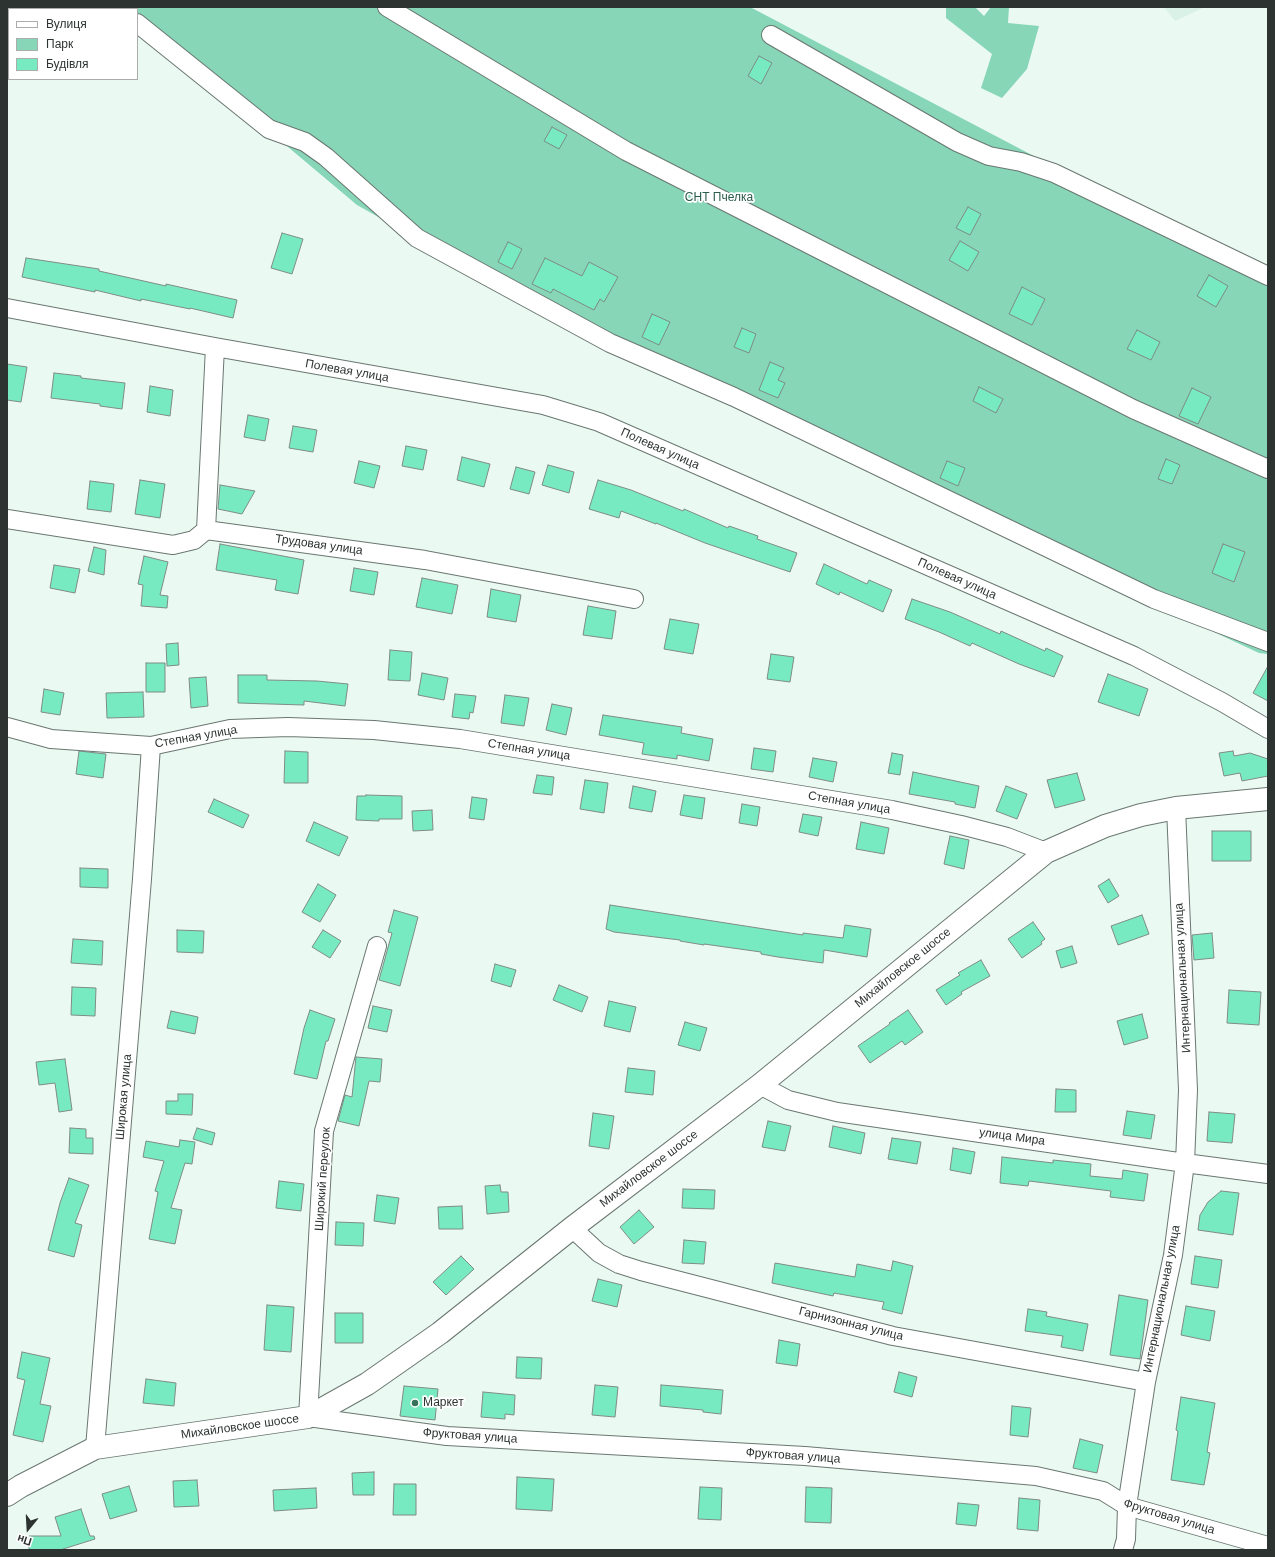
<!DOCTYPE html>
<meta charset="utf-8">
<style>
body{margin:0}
#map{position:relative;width:1275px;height:1557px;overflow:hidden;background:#ebf9f3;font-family:Helvetica,sans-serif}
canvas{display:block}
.frame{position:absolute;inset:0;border:8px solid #2d3330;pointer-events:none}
.legend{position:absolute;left:8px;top:8px;width:130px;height:72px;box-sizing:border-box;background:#fff;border:1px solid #abadac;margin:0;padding:5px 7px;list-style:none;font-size:12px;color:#2d3330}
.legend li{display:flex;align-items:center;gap:8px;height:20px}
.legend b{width:20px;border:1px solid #abadac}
.north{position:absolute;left:8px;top:1509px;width:40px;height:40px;-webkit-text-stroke:3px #fff;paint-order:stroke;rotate:198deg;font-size:11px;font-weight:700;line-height:16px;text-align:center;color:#2d3330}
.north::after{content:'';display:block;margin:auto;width:14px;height:18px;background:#2d3330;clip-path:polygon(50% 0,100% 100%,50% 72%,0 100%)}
</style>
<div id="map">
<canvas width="1275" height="1557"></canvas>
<div class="frame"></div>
<ul class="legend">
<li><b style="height:5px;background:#fff"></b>Вулиця</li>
<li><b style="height:11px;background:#86d6b7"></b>Парк</li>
<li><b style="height:11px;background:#78eac1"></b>Будівля</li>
</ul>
<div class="north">Пн</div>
</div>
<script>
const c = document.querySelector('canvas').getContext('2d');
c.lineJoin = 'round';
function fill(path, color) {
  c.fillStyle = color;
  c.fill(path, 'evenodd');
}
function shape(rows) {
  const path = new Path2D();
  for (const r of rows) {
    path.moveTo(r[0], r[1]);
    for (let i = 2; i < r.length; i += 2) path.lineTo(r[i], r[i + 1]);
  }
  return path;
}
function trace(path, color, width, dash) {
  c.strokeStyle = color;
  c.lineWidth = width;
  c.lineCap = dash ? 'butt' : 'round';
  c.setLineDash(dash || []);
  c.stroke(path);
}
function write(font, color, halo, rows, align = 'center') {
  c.font = font + ' Helvetica,sans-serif';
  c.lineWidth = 3.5;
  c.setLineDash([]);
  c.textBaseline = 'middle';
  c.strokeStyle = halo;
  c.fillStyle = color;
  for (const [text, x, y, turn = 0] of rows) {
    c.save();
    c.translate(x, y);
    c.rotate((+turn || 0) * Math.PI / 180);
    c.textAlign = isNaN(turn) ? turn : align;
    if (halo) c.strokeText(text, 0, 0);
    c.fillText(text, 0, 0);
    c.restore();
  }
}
const built = shape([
 [1164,7,1205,7,1175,21]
]);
const green = shape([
 [121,7,750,7,1268,279,1268,654,1259,653,636,362,357,205,137,20,137,9,124,9],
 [946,7,975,7,984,16,991,7,1009,7,1008,23,1039,26,1027,69,1002,98,981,88,992,54,946,18]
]);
const building = shape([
 [759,56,772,63,761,84,748,76,759,56],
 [552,127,567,135,559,149,544,141,552,127],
 [968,207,981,214,970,235,956,228,968,207],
 [282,233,303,239,292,274,271,268,282,233],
 [960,241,979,252,968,271,949,260,960,241],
 [508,242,522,249,512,269,498,262,508,242],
 [26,258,99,269,99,271,166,286,166,284,237,300,233,318,190,308,190,309,141,299,141,301,95,290,95,292,22,277,26,258],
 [545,258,582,276,589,262,618,277,604,302,600,299,594,310,553,289,551,293,532,284,545,258],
 [1209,275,1228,286,1216,307,1197,296,1209,275],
 [1022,287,1045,299,1032,325,1009,314,1022,287],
 [652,314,670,322,659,345,642,337,652,314],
 [742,328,756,334,749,353,734,347,742,328],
 [1137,330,1160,342,1151,360,1127,349,1137,330],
 [770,362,784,368,778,380,785,383,778,398,759,390,770,362],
 [7,364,27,367,21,402,7,400,7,364],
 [54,373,81,376,81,378,125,383,122,409,100,406,100,404,51,398,54,373],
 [150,386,173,390,170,416,147,412,150,386],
 [979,387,1003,399,996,413,973,401,979,387],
 [1192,388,1211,397,1198,424,1179,416,1192,388],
 [248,415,269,419,265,441,244,437,248,415],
 [293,426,317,430,313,452,289,448,293,426],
 [406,446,427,450,423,470,402,466,406,446],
 [462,457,490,464,484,487,457,480,462,457],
 [1166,459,1180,465,1172,484,1158,479,1166,459],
 [359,461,380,466,374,488,354,483,359,461],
 [947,461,965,468,958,486,940,478,947,461],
 [548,465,574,472,569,493,542,485,548,465],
 [516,467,535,472,529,494,510,489,516,467],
 [140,480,165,484,160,518,135,514,140,480],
 [598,480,631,490,683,511,684,509,728,528,729,526,758,536,757,539,797,553,790,572,705,543,656,523,656,524,621,511,619,518,589,509,598,480],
 [90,481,114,484,111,512,87,509,90,481],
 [220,485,255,491,242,514,218,509,220,485],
 [220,544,304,560,298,594,275,590,277,580,216,570,220,544],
 [1223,544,1245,552,1234,582,1212,573,1223,544],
 [94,547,106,550,104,575,88,571,94,547],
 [144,556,168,562,160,595,168,596,167,608,141,606,143,585,138,584,144,556],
 [824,564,867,584,869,580,892,590,883,612,840,592,839,595,816,584,824,564],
 [54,565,80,569,75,593,50,588,54,565],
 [354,568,378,572,374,595,350,591,354,568],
 [422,578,458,585,452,614,416,607,422,578],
 [491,589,521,595,516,622,487,617,491,589],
 [912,599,950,612,1000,634,1001,631,1045,651,1046,648,1063,656,1054,677,1019,664,972,643,970,646,939,632,905,619,912,599],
 [588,606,616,611,612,639,583,635,588,606],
 [670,619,699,624,693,654,664,649,670,619],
 [178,643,179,665,167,666,166,644,178,643],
 [390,650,412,652,410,681,388,680,390,650],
 [771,654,794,657,790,682,767,679,771,654],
 [146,663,165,663,165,692,146,692,146,663],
 [1268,666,1268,701,1253,693,1268,666],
 [422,673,448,678,444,700,418,695,422,673],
 [1108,674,1148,689,1139,716,1098,702,1108,674],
 [238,675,267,675,267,680,317,681,348,684,345,706,304,701,304,705,238,703,238,675],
 [206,677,208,706,191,708,189,678,206,677],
 [44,689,64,693,60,715,41,712,44,689],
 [143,692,144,717,107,718,106,693,143,692],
 [455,694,476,696,473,713,470,712,469,719,452,717,455,694],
 [505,695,529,698,524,726,501,723,505,695],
 [552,704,572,708,566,735,546,730,552,704],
 [603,715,682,727,681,733,713,739,709,761,677,755,677,759,642,754,644,743,599,735,603,715],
 [754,748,776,751,773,772,751,769,754,748],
 [79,751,106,754,103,778,76,774,79,751],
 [285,751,308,752,308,783,284,783,285,751],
 [1233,751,1234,756,1250,753,1268,759,1268,776,1242,781,1240,773,1224,776,1219,753,1233,751],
 [892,753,903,755,900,775,888,773,892,753],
 [813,758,837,762,833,782,809,777,813,758],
 [913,772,979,786,975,808,955,804,955,802,909,794,913,772],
 [1077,773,1085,800,1055,808,1047,780,1077,773],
 [537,775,554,777,552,795,533,793,537,775],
 [585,780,608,783,604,813,580,809,585,780],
 [633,786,656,791,652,812,629,808,633,786],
 [1006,786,1027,794,1017,819,996,811,1006,786],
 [366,795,402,796,402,819,379,819,379,821,356,820,357,796,366,796,366,795],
 [684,795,705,798,702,819,680,815,684,795],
 [472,797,487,799,484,820,469,818,472,797],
 [214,799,249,815,243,828,208,812,214,799],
 [742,804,760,807,757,826,739,823,742,804],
 [432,810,433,830,413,831,412,811,432,810],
 [803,814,822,817,818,836,799,832,803,814],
 [314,822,348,837,339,856,306,841,314,822],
 [861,822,889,828,884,854,856,849,861,822],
 [1212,831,1251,831,1251,861,1212,861,1212,831],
 [950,836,969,840,964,869,944,864,950,836],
 [80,868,108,869,108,888,80,887,80,868],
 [1109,879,1119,896,1108,903,1098,886,1109,879],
 [318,884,336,895,320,922,302,912,318,884],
 [610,905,803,935,803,933,843,938,845,925,871,929,867,957,824,950,823,963,778,957,761,954,761,952,704,944,704,945,680,941,680,940,614,932,606,929,610,905],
 [394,910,418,917,400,986,379,980,392,933,388,932,394,910],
 [1142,915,1149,934,1118,945,1111,926,1142,915],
 [1033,922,1045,939,1041,942,1042,944,1022,958,1008,939,1033,922],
 [177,930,204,931,203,953,177,952,177,930],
 [323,930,341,941,330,958,312,947,323,930],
 [1212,933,1214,958,1194,960,1192,935,1212,933],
 [73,939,103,941,102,965,71,963,73,939],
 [1072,946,1077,963,1061,968,1056,951,1072,946],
 [981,960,990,976,961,992,962,994,946,1005,936,990,960,975,958,973,981,960],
 [495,964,516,970,511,987,491,981,495,964],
 [559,985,588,997,582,1012,553,1000,559,985],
 [72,987,96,988,95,1016,71,1015,72,987],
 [1229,990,1261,992,1259,1025,1227,1023,1229,990],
 [609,1001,636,1007,630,1032,604,1026,609,1001],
 [373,1006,392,1010,387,1032,368,1028,373,1006],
 [310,1010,335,1019,328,1041,326,1041,317,1079,294,1074,304,1028,310,1010],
 [908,1010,923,1032,905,1045,902,1041,870,1063,858,1046,890,1024,889,1023,908,1010],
 [171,1011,198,1017,195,1034,167,1028,171,1011],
 [1142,1014,1148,1038,1124,1045,1117,1021,1142,1014],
 [685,1022,707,1028,700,1051,678,1045,685,1022],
 [356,1057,382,1059,380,1082,369,1081,359,1126,338,1121,345,1095,352,1097,356,1057],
 [65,1059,72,1110,59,1112,55,1083,39,1085,36,1062,65,1059],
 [628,1068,655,1071,653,1095,625,1092,628,1068],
 [1056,1089,1076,1090,1076,1112,1055,1112,1056,1089],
 [178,1094,193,1094,192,1115,166,1114,166,1101,178,1101,178,1094],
 [1127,1111,1155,1115,1151,1139,1123,1135,1127,1111],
 [1209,1112,1235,1114,1232,1143,1207,1141,1209,1112],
 [593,1113,614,1116,609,1149,589,1146,593,1113],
 [768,1121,791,1126,785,1151,762,1147,768,1121],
 [833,1126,865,1133,861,1154,829,1147,833,1126],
 [70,1128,86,1129,86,1138,93,1138,93,1154,69,1153,70,1128],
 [197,1128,215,1133,212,1145,193,1139,197,1128],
 [892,1138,921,1142,917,1164,888,1159,892,1138],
 [180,1140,195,1142,192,1164,185,1163,171,1208,182,1210,175,1244,149,1239,158,1192,155,1191,164,1161,143,1157,146,1141,179,1147,180,1140],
 [953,1148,975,1152,971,1174,950,1170,953,1148],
 [1002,1157,1053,1163,1053,1160,1091,1164,1090,1176,1122,1179,1123,1170,1148,1174,1144,1201,1110,1197,1111,1191,1029,1181,1028,1186,1000,1183,1002,1157],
 [69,1178,89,1185,75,1223,82,1225,74,1257,48,1250,60,1203,69,1178],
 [279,1181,304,1184,301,1211,276,1208,279,1181],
 [500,1185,501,1192,508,1192,509,1212,487,1214,485,1186,500,1185],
 [683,1189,715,1190,714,1209,682,1208,683,1189],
 [1221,1191,1239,1193,1233,1235,1198,1230,1200,1215,1208,1202,1221,1191],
 [377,1195,399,1198,395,1224,374,1221,377,1195],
 [462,1206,463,1229,439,1229,438,1207,462,1206],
 [639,1210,654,1227,634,1244,620,1227,639,1210],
 [336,1222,364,1223,363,1246,335,1245,336,1222],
 [684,1240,706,1242,704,1264,682,1263,684,1240],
 [461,1256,474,1269,446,1295,433,1282,461,1256],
 [1195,1256,1222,1260,1218,1288,1191,1284,1195,1256],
 [893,1261,913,1266,902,1314,882,1309,884,1302,834,1293,833,1296,772,1283,775,1263,855,1277,857,1264,891,1271,893,1261],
 [598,1279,622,1285,617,1307,592,1301,598,1279],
 [1119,1295,1148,1300,1140,1359,1110,1355,1119,1295],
 [267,1305,294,1307,291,1352,264,1350,267,1305],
 [1186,1306,1215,1311,1210,1341,1181,1335,1186,1306],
 [1028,1309,1047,1312,1046,1316,1088,1324,1083,1351,1061,1347,1063,1336,1025,1331,1028,1309],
 [335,1313,363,1313,363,1343,335,1343,335,1313],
 [779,1340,800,1344,797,1366,776,1363,779,1340],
 [22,1352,50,1358,40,1404,51,1406,43,1442,13,1435,25,1380,17,1378,22,1352],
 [517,1357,542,1358,541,1379,516,1378,517,1357],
 [899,1372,917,1377,912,1397,894,1392,899,1372],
 [146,1379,176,1383,174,1406,143,1403,146,1379],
 [595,1385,618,1387,615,1417,592,1415,595,1385],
 [661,1385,723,1390,721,1414,703,1412,703,1410,660,1406,661,1385],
 [404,1386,438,1389,435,1420,400,1416,404,1386],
 [483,1392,515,1395,514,1415,505,1414,505,1419,481,1417,483,1392],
 [1181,1397,1215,1403,1207,1452,1210,1453,1204,1485,1171,1480,1178,1431,1176,1430,1181,1397],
 [1012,1406,1031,1408,1028,1437,1010,1435,1012,1406],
 [1080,1439,1103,1445,1097,1473,1073,1468,1080,1439],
 [374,1472,374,1495,353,1495,352,1473,374,1472],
 [517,1477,554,1479,552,1511,516,1509,517,1477],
 [197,1480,199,1506,174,1507,173,1481,197,1480],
 [394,1484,416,1484,416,1515,393,1515,394,1484],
 [129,1486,137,1511,110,1519,102,1494,129,1486],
 [700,1487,722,1488,721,1520,698,1519,700,1487],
 [806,1487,832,1488,831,1523,805,1522,806,1487],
 [316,1488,317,1508,274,1511,273,1490,316,1488],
 [1019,1498,1040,1500,1038,1531,1017,1529,1019,1498],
 [958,1503,979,1505,976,1526,956,1524,958,1503],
 [81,1509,90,1536,94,1536,95,1539,60,1550,29,1550,29,1536,61,1536,55,1517,81,1509]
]);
const street = shape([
 [122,7,124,9],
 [387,7,626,151,1133,409,1268,469],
 [137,23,269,129,305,142,326,157,417,238,610,343,734,397,1154,599,1268,642],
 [771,35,957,142,989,156,1021,162,1054,173,1268,276],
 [7,308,215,347,543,405,599,422,1134,656,1222,702,1268,729],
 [7,519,173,545,194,540,206,530,425,560,634,599],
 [206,530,215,347],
 [7,727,51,739,151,746,230,729,288,727,374,730,460,739,892,810,961,825,1007,837,1046,852],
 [377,946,324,1131,308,1417,447,1436,805,1456,1036,1476,1103,1491,1127,1506,1268,1546],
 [760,1085,788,1100,837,1112,1185,1163,1268,1174],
 [572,1228,599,1253,619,1264,641,1271,893,1336,1146,1382],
 [95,1448,142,879,151,746],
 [1123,1550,1126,1539,1127,1506,1146,1382,1173,1255,1185,1163,1188,1090,1176,808]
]);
const secondary = shape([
 [7,1495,21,1486,95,1448,308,1417,367,1384,440,1333,572,1228,760,1085,1046,852,1105,826,1141,815,1176,808,1268,799]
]);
const markers = [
 [415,1403,4,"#35715c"]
];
const parkNames = [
 ["СНТ Пчелка",719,198]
];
const streetNames = [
 ["Полевая улица",347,371,10],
 ["Полевая улица",660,449,24],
 ["Трудовая улица",319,545,8],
 ["Полевая улица",957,579,24],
 ["Степная улица",196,737,-10],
 ["Степная улица",529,750,9],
 ["Степная улица",849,803,10],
 ["Михайловское шоссе",903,968,-39],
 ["Интернациональная улица",1183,978,-93],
 ["Широкая улица",124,1097,-85],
 ["улица Мира",1012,1137,8],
 ["Михайловское шоссе",649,1169,-37],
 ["Широкий переулок",323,1179,-86],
 ["Интернациональная улица",1162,1299,-79],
 ["Гарнизонная улица",851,1324,14],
 ["Михайловское шоссе",240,1427,-8],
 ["Фруктовая улица",470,1436,4],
 ["Фруктовая улица",793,1456,4],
 ["Фруктовая улица",1169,1517,17]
];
const poiNames = [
 ["Маркет",423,1403]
];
fill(built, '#d9f1e7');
fill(green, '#86d6b7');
fill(building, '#78eac1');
trace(building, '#7e8c86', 1);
trace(street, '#6a7771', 20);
trace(secondary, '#6a7771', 24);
trace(street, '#fff', 18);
trace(secondary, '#fff', 22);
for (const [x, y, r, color] of markers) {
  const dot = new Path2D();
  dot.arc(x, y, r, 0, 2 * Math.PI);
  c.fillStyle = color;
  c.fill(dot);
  trace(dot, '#fff', 1.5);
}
write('12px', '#2c5c4b', '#fff', parkNames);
write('12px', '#2d3330', '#fff', streetNames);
write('12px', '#2d3330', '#fff', poiNames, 'left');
</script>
